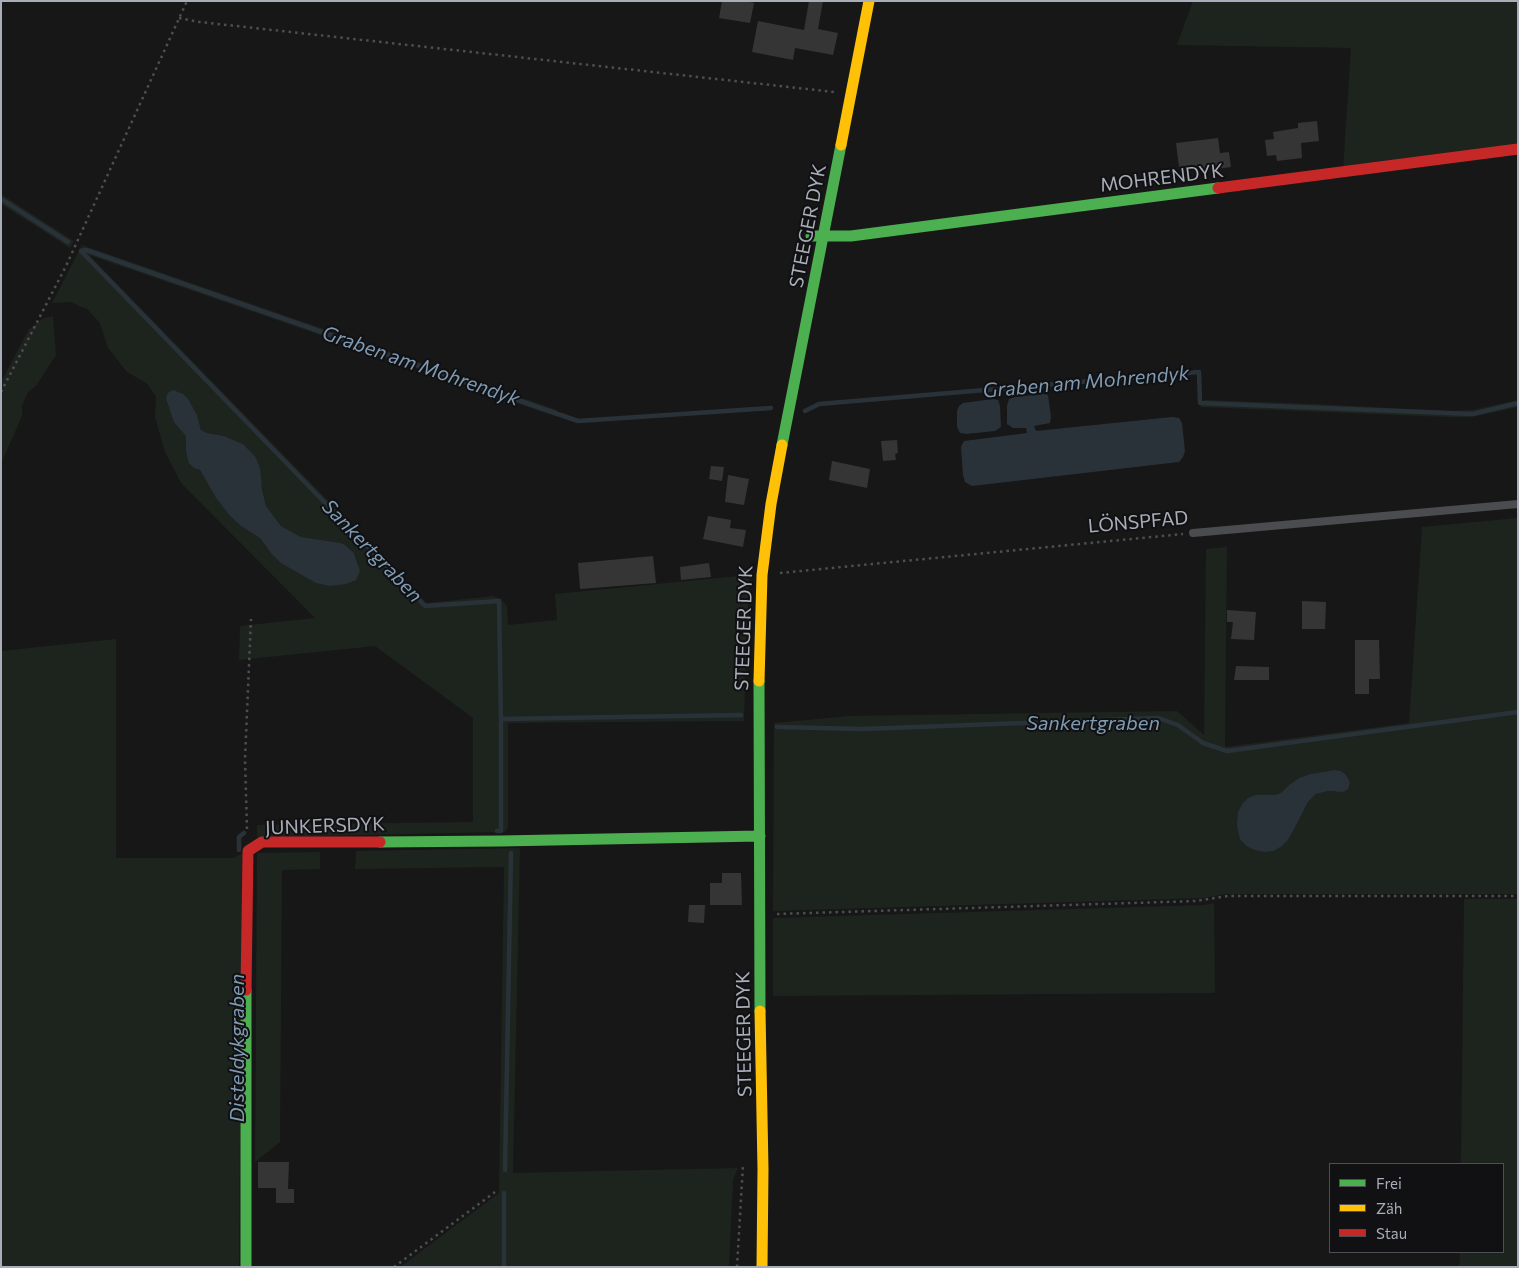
<!DOCTYPE html>
<meta charset="utf-8">
<style>
body{margin:0}
#map{position:relative;width:1519px;height:1268px;overflow:hidden;background:#171717;font-family:Commissioner,sans-serif}
canvas{display:block}
.frame{position:absolute;inset:0;border:2px solid #a8adb8;pointer-events:none}
.legend{position:absolute;left:1329px;top:1163px;width:175px;height:90px;box-sizing:border-box;background:#111113;border:1px solid #4d4f55;margin:0;padding:6px 9px;list-style:none;font-size:15px;color:#a8adb8}
.legend li{display:flex;align-items:center;gap:10px;height:25px}
.legend b{width:25px;border:1px solid #4d4f55}
</style>
<div id="map">
<canvas width="1519" height="1268"></canvas>
<div class="frame"></div>
<ul class="legend">
<li><b style="height:6px;background:#4caf50"></b>Frei</li>
<li><b style="height:6px;background:#ffc107"></b>Zäh</li>
<li><b style="height:6px;background:#c62828"></b>Stau</li>
</ul>
</div>
<script>
const c = document.querySelector('canvas').getContext('2d');
c.lineJoin = 'round';
function fill(path, color) {
  c.fillStyle = color;
  c.fill(path, 'evenodd');
}
function shape(rows) {
  const path = new Path2D();
  for (const r of rows) {
    path.moveTo(r[0], r[1]);
    for (let i = 2; i < r.length; i += 2) path.lineTo(r[i], r[i + 1]);
  }
  return path;
}
function trace(path, color, width, dash) {
  c.strokeStyle = color;
  c.lineWidth = width;
  c.lineCap = dash ? 'butt' : 'round';
  c.setLineDash(dash || []);
  c.stroke(path);
}
function write(font, color, halo, rows, align = 'center') {
  c.font = font + ' Commissioner,sans-serif';
  c.lineWidth = 4;
  c.setLineDash([]);
  c.textBaseline = 'middle';
  c.strokeStyle = halo;
  c.fillStyle = color;
  for (const [text, x, y, turn = 0] of rows) {
    c.save();
    c.translate(x, y);
    c.rotate((+turn || 0) * Math.PI / 180);
    c.textAlign = isNaN(turn) ? turn : align;
    if (halo) c.strokeText(text, 0, 0);
    c.fillText(text, 0, 0);
    c.restore();
  }
}
const green = shape([
 [1193,1,1518,1,1518,145,1343,169,1351,48,1177,45],
 [1,194,74,241,70,248,1,204],
 [82,245,557,410,557,417,89,255,419,594,425,602,428,603,493,596,501,599,507,606,508,625,557,620,555,594,749,575,744,721,508,723,508,828,505,832,257,837,257,825,473,822,473,718,375,646,239,660,240,626,315,618,181,483,165,452,155,417,156,396,146,383,127,372,108,348,100,323,87,309,70,302,52,303],
 [197,415,201,430,207,433,224,436,243,444,255,456,266,506,281,526,301,537,341,543,345,545,354,553,359,566,271,553,260,538,241,526,230,516,216,498,200,470,194,468,186,452,186,436],
 [53,316,56,355,36,386,28,392,22,406,22,416,1,464,1,382,29,329,44,318],
 [1204,400,1315,404,1448,411,1472,410,1518,400,1518,407,1472,417,1447,417,1200,407],
 [1518,518,1518,894,1225,894,1205,898,773,911,774,723,849,716,1177,711,1204,735,1206,549,1227,547,1225,747,1409,723,1422,527],
 [1335,770,1341,771,1346,775,1350,782,1335,792,1328,791,1316,794,1308,802,1288,840,1282,846,1274,851,1265,852,1256,795,1275,796,1281,793,1289,785,1299,778,1310,774],
 [116,639,116,858,234,858,242,853,239,1267,1,1267,1,651],
 [520,848,513,1173,738,1168,733,1180,729,1267,400,1267,499,1193,504,867,355,869,356,851],
 [320,852,320,869,282,870,280,1142,255,1162,257,853],
 [1464,899,1518,899,1518,1267,1459,1267,1460,1252,1503,1252,1503,1164,1461,1164],
 [1214,903,1215,993,773,996,773,918,1204,905]
]);
const water = shape([
 [173,390,183,394,188,399,197,415,201,430,207,433,224,436,243,444,255,456,260,468,262,489,266,506,281,526,301,537,341,543,345,545,354,553,360,571,356,580,346,584,330,586,316,583,281,563,271,553,260,538,241,526,230,516,216,498,200,470,194,468,189,463,186,452,186,436,174,422,166,398,168,393],
 [1044,394,1048,395,1051,417,1050,423,1034,426,1036,431,1172,417,1179,418,1182,423,1185,451,1183,457,1179,462,972,486,965,482,963,475,961,447,964,441,1027,433,1026,428,1013,428,1007,424,1007,406,1009,399,1015,397],
 [993,399,998,400,1000,406,1001,427,995,431,966,434,960,433,957,427,957,411,959,406,963,403],
 [1335,770,1341,771,1346,775,1350,782,1348,789,1343,792,1328,791,1316,794,1308,802,1293,831,1288,840,1282,846,1274,851,1265,852,1255,850,1248,847,1240,839,1237,826,1238,812,1243,803,1248,798,1256,795,1275,795,1281,793,1289,785,1299,778,1310,774]
]);
const stream = shape([
 [1,199,68,242],
 [81,251,425,606,499,601,501,719,741,715],
 [81,251,86,250,578,421,771,408],
 [805,411,819,404,1199,372,1200,403,1473,414,1518,403],
 [777,727,863,729,1158,718,1178,725,1203,743,1227,751,1518,712],
 [497,831,501,831,501,719],
 [239,850,239,837,244,833],
 [505,1170,511,853],
 [504,1267,504,1193]
]);
const building = shape([
 [722,1,745,1,754,3,750,23,719,18],
 [809,1,823,1,818,29,838,33,833,55,795,48,793,60,752,52,758,21,804,30],
 [1317,121,1319,141,1301,143,1302,158,1277,161,1276,155,1267,156,1265,140,1274,139,1273,132,1298,128,1298,123],
 [1218,138,1220,153,1229,152,1231,167,1194,172,1193,165,1179,167,1176,143],
 [897,440,898,453,895,454,896,460,883,461,881,441],
 [832,461,870,469,867,488,829,480],
 [711,466,724,467,722,481,709,479],
 [728,475,749,479,744,505,725,502],
 [708,516,731,520,730,528,746,530,743,547,703,539],
 [653,556,656,583,580,589,578,563],
 [709,563,711,577,681,580,680,567],
 [1302,601,1326,602,1325,629,1302,629],
 [1227,610,1256,612,1254,640,1231,639,1233,622,1227,622],
 [1355,640,1379,640,1380,679,1369,679,1369,694,1355,694],
 [1236,666,1269,667,1269,680,1234,680],
 [722,873,741,873,742,905,710,905,710,883,722,883],
 [689,905,705,905,704,923,688,922],
 [258,1162,289,1162,288,1189,294,1189,294,1203,276,1203,276,1188,258,1188]
]);
const path = shape([
 [179,18,200,22,834,92],
 [1,392,66,266,187,1],
 [780,573,1183,534],
 [247,829,245,759,251,619],
 [777,914,1196,901,1228,896,1518,896],
 [394,1267,495,1192],
 [737,1267,743,1165]
]);
const lane = shape([
 [1193,533,1518,504]
]);
const fast = shape([
 [811,236,851,236,1218,188],
 [782,445,841,145],
 [759,681,760,1011],
 [380,842,501,841,760,836],
 [246,1267,246,990]
]);
const slow = shape([
 [841,145,869,1],
 [759,681,762,575,771,504,782,445],
 [760,1011,763,1169,762,1267]
]);
const jam = shape([
 [1218,188,1518,149],
 [246,990,248,851,262,842,380,842]
]);
const streetNames = [
 ["MOHRENDYK",1162,178,-7],
 ["STEEGER DYK",808,226,-79],
 ["LÖNSPFAD",1138,522,-5],
 ["STEEGER DYK",744,628,-88],
 ["JUNKERSDYK",325,826,-2],
 ["STEEGER DYK",744,1034,-91]
];
const waterNames = [
 ["Graben am Mohrendyk",421,366,19],
 ["Graben am Mohrendyk",1086,382,-5],
 ["Sankertgraben",372,551,46],
 ["Sankertgraben",1093,723],
 ["Disteldykgraben",237,1048,-90]
];
fill(green, '#1d241e');
fill(water, '#2a3239');
trace(stream, '#2a3239', 4.5);
fill(building, '#353536');
trace(path, '#4d4e52', 2.5, [2.5, 4]);
trace(lane, '#4b4c50', 8);
trace(fast, '#4caf50', 11);
trace(slow, '#ffc107', 11);
trace(jam, '#c62828', 11);
write('19px', '#a8adb8', '#111113', streetNames);
write('italic 20px', '#7f9bb3', '#111113', waterNames);
</script>
